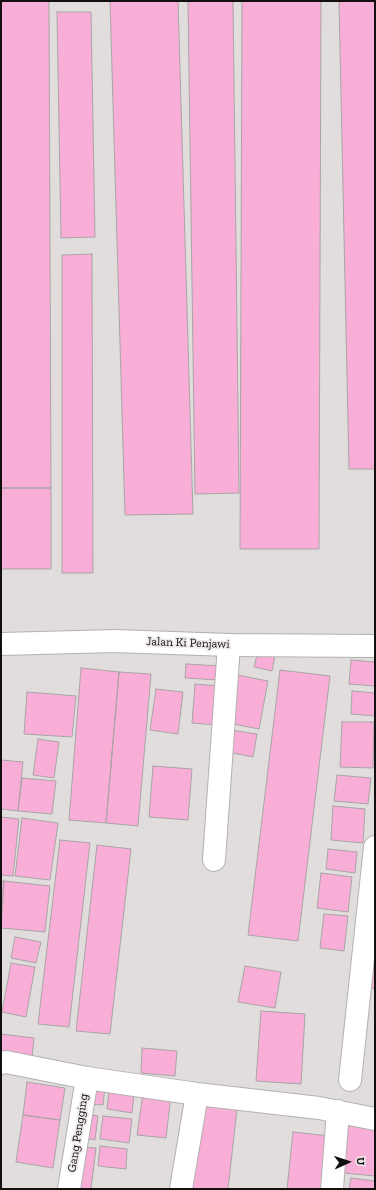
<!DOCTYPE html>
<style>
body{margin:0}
#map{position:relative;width:376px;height:1190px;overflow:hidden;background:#e2dddd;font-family:"Zilla Slab",serif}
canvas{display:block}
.frame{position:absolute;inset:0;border:2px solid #110f0f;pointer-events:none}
.north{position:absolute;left:328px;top:1142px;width:40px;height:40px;-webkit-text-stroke:3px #efeaeb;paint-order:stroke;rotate:87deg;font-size:11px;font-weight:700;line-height:16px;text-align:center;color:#110f0f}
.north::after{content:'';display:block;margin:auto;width:14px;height:18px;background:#110f0f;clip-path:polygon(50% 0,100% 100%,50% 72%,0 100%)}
</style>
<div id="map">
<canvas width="376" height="1190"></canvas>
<div class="frame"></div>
<div class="north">U</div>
</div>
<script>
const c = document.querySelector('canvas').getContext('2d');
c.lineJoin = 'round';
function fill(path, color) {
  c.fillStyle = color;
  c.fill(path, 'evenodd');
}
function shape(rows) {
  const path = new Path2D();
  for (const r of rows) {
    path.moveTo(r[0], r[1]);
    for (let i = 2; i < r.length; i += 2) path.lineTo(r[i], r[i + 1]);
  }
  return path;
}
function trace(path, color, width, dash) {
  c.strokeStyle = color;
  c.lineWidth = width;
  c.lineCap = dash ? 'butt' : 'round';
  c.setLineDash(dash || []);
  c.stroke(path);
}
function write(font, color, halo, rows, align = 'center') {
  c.font = font + ' "Zilla Slab",serif';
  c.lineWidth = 3.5;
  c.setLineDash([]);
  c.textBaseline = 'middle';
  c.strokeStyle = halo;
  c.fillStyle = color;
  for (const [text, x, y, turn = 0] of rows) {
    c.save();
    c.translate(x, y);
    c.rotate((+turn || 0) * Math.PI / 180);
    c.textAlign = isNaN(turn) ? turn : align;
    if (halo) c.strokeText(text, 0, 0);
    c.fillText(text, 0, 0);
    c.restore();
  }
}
const building = shape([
 [1,1,49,1,51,488,1,488,1,1],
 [110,1,178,1,193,514,125,515,110,1],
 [188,1,233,1,239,493,195,494,188,1],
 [242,1,321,1,319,549,240,549,242,1],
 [339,1,375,1,375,469,349,469,339,1],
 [57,12,91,12,95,237,61,238,57,12],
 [92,254,93,573,62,573,62,255,92,254],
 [1,488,51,488,51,569,1,569,1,488],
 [259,647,276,651,272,671,254,667,259,647],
 [351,660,375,662,375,686,349,684,351,660],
 [186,664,221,666,220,680,185,678,186,664],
 [81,668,119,672,106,823,69,820,81,668],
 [280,670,330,676,298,941,248,935,280,670],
 [119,672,151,674,138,826,106,823,119,672],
 [237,675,268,681,259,729,228,723,237,675],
 [195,684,220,686,217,725,192,723,195,684],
 [156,689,183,692,178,734,150,730,156,689],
 [352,691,375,693,375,716,351,714,352,691],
 [27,692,76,696,72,737,24,734,27,692],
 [342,722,374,722,373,768,340,767,342,722],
 [231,730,257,734,253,757,228,752,231,730],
 [38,739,59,742,54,778,33,775,38,739],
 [1,760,23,762,18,811,1,809,1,760],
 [153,766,192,769,188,820,149,817,153,766],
 [337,775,371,778,368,804,334,801,337,775],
 [22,778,56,781,52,814,18,811,22,778],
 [333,806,365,809,363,843,331,840,333,806],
 [1,817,19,819,13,876,1,875,1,817],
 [22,818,58,823,50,880,15,876,22,818],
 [60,840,90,843,69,1027,38,1024,60,840],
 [97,845,131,849,110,1034,76,1031,97,845],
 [328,849,357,852,355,873,326,869,328,849],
 [321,873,352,877,348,912,317,908,321,873],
 [1,881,4,881,1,911,1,881],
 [4,881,50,886,45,932,1,928,4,881],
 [324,914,348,916,344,951,320,948,324,914],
 [15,937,41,942,36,963,11,958,15,937],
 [368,951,375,952,375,989,362,987,368,951],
 [11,963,35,967,26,1017,2,1012,11,963],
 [245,966,281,972,275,1008,238,1002,245,966],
 [261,1011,305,1014,301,1084,256,1081,261,1011],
 [1,1034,34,1038,32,1058,1,1054,1,1034],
 [142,1048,177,1051,175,1076,141,1073,142,1048],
 [27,1082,65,1088,60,1120,23,1115,27,1082],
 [91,1086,105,1087,103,1105,88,1104,91,1086],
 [109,1091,134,1094,132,1113,107,1109,109,1091],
 [143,1093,171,1096,166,1138,137,1135,143,1093],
 [202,1096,238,1100,228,1189,191,1189,202,1096],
 [87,1114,98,1116,95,1140,85,1138,87,1114],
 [23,1115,60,1120,53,1168,16,1162,23,1115],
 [103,1116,132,1119,129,1143,100,1139,103,1116],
 [349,1120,375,1123,375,1176,343,1173,349,1120],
 [293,1132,330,1136,325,1189,287,1189,293,1132],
 [100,1146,127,1149,126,1169,98,1166,100,1146],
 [82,1147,96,1148,91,1189,77,1189,82,1147],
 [351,1178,375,1181,375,1189,349,1189,351,1178]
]);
const minor = shape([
 [214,860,229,645],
 [1,1063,6,1062,87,1078,197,1094,319,1108,375,1119],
 [350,1080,375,847],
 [69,1189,87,1078],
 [181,1189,197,1094],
 [332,1189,338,1111]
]);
const major = shape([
 [1,644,115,641,229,645,375,646]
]);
const streetNames = [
 ["Jalan Ki Penjawi",188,643,2],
 ["Gang Pengging",78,1133,-81]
];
fill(building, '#f8aed6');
trace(building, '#a8a4a6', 1);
trace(minor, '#b4b0b0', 24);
trace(major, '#b4b0b0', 24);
trace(minor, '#fff', 22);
trace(major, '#fff', 22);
write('12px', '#110f0f', '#efeaeb', streetNames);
</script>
